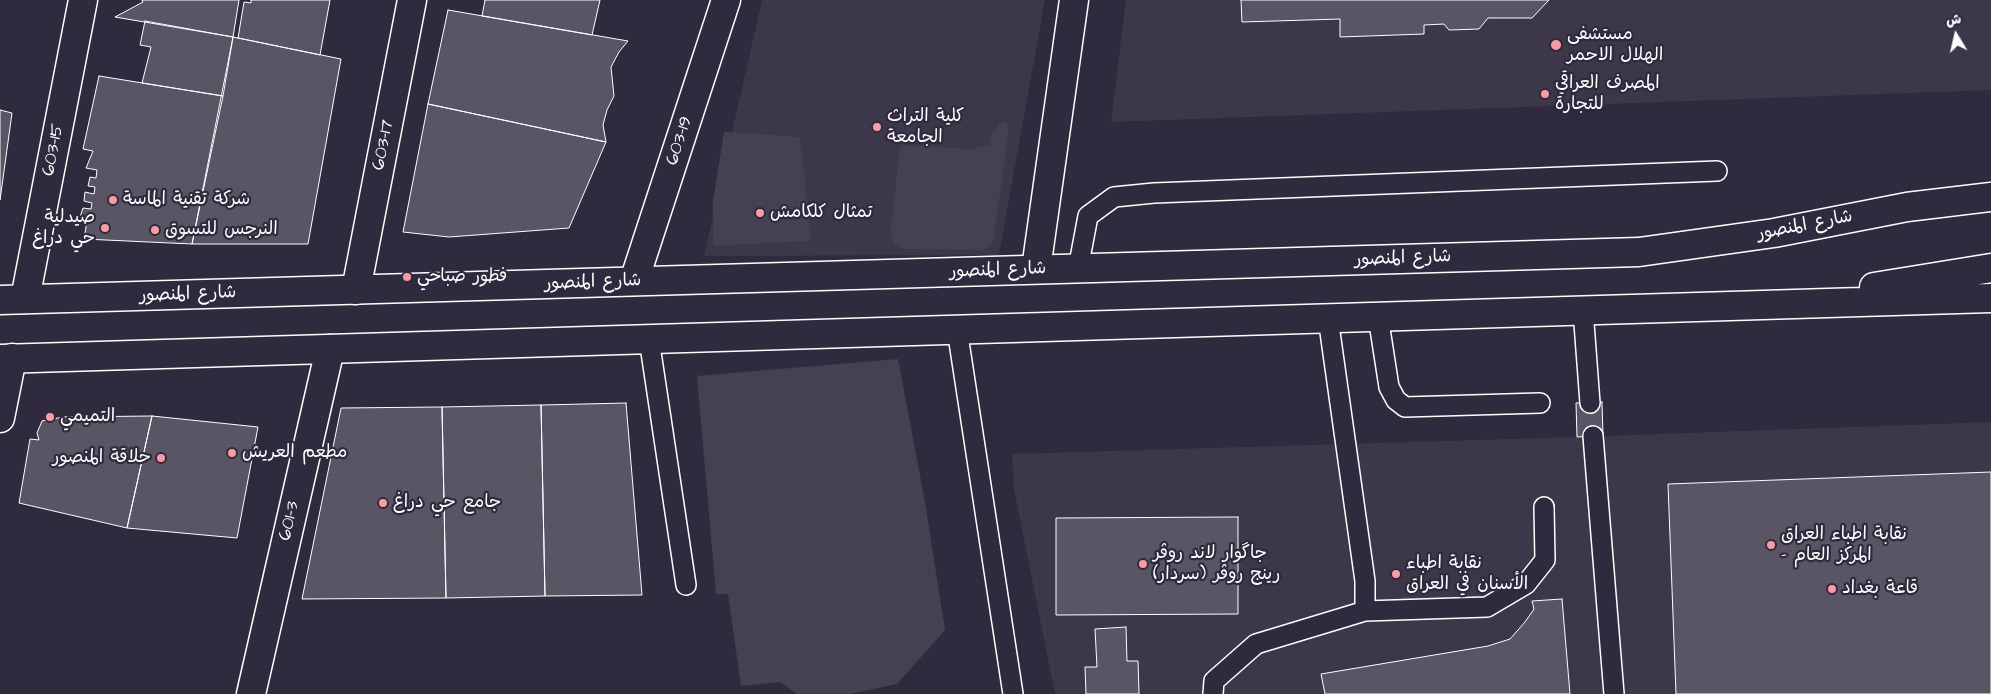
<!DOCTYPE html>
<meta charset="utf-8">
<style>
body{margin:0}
#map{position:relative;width:1991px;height:694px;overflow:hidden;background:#2f2a3d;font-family:"Architects Daughter","Playpen Sans Arabic",sans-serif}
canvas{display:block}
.north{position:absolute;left:1931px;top:10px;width:50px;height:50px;-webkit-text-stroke:4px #2f2a3d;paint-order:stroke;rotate:351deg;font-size:14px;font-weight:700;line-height:20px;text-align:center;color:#fff}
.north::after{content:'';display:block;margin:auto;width:18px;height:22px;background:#fff;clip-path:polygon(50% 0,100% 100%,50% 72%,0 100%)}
</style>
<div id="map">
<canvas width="1991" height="694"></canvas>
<div class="north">ش</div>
</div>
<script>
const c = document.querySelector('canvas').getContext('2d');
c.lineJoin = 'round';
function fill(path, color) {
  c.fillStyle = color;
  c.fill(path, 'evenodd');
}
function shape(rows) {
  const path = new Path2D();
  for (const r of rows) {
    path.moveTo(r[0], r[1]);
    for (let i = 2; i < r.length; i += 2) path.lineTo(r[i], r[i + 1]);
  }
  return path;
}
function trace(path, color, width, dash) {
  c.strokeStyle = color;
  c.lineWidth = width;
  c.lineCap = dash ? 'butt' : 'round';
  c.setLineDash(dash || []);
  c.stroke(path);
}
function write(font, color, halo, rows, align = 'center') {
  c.font = font + ' "Architects Daughter","Playpen Sans Arabic",sans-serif';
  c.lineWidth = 4.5;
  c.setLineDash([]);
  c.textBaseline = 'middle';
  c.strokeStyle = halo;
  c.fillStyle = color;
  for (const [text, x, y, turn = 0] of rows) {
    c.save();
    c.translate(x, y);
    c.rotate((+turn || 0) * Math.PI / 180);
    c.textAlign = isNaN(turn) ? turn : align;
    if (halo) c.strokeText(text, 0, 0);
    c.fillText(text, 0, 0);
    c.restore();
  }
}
const built = shape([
 [762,0,1045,0,999,255,704,256],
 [1126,0,1991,0,1991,90,1111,122],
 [1991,422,1991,694,1055,694,1014,489,1012,454,1577,437]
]);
const green = shape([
 [1006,122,1009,128,994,236,991,244,983,250,903,249,893,243,891,229,900,145,971,149,991,144,990,136,1000,123],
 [724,132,800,137,811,241,713,246,713,201],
 [898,359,925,502,945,630,897,684,849,694,797,694,780,682,741,686,728,594,716,594,697,376]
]);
const building = shape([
 [142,0,239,0,233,37,115,17,143,2,142,0],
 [251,0,330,0,320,55,238,38,244,2,251,3,251,0],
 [485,0,600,0,592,35,482,16,485,0],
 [1241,0,1549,0,1532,18,1488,18,1479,29,1449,30,1444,24,1424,25,1424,34,1340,37,1340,19,1242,22,1241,0],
 [448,10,628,41,619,52,611,67,614,96,607,110,603,125,606,142,428,104,448,10],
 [145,21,233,37,223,96,142,83,151,47,140,45,145,21],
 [233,37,341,59,308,244,192,244,233,37],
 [99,76,223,96,192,244,84,239,87,221,79,220,83,208,91,209,92,203,84,201,85,192,94,194,95,187,88,186,90,177,96,178,97,170,86,168,93,151,83,149,99,76],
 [428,104,606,142,569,228,449,237,403,232,428,104],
 [0,110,12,113,0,200,0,110],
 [1602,402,1603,435,1577,437,1576,403,1602,402],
 [626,403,642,595,545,596,541,405,626,403],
 [541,405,545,596,446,598,442,407,541,405],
 [442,407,446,598,302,599,341,408,442,407],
 [152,416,127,528,19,503,30,439,39,440,37,433,42,421,63,417,152,416],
 [152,416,258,427,237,538,127,528,152,416],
 [1991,472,1991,694,1676,694,1668,484,1991,472],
 [1238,517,1238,614,1056,615,1056,518,1238,517],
 [1562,599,1570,694,1325,694,1321,674,1488,646,1510,639,1525,622,1534,609,1532,601,1562,599],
 [1126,627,1127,661,1138,661,1139,694,1086,694,1085,667,1097,667,1095,629,1126,627]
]);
const service = shape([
 [1078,269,1088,216,1114,197,1154,193,1717,171],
 [1583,310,1590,403],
 [1378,316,1389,387,1396,400,1405,407,1540,403],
 [957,329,1013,694],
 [649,339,686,585],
 [1593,436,1614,694],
 [1365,611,1487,607,1526,584,1545,560,1544,507],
 [1213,694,1214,681,1256,644,1365,611,1365,581,1328,318]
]);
const minor = shape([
 [1036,269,1074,0],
 [634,281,726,0],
 [356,290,412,0],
 [25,299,83,0],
 [0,418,12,358],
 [251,694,330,349]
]);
const secondary = shape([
 [1874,287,1991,268],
 [0,300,1639,252,1774,233,1907,207,1991,197],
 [0,359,1991,298]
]);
const markers = [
 [1556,45,6,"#ff9aa2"],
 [1545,94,5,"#ff9aa2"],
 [877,127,5,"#ff9aa2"],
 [113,200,5,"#ff9aa2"],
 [760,213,5,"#ff9aa2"],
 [105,228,5,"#ff9aa2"],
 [155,230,5,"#ff9aa2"],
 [407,277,5,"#ff9aa2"],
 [50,417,5,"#ff9aa2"],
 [232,453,5,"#ff9aa2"],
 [161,458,5,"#ff9aa2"],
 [383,503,5,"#ff9aa2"],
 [1771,545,5,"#ff9aa2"],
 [1143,564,5,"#ff9aa2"],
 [1396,574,5,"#ff9aa2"],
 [1832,589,5,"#ff9aa2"]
];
const poiNames = [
 ["مستشفى",1567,35],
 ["الهلال الاحمر",1567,56],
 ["المصرف العراقي",1555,84],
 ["للتجارة",1555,105],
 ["كلية التراث",887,117],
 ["الجامعة",887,138],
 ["شركة تقنية الماسة",123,200],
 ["تمثال كلكامش",770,213],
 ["صيدلية",95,218,"right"],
 ["حي دراغ",95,239,"right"],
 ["النرجس للتسوق",165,230],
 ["فطور صباحي",417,277],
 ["التميمي",60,417],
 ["مطعم العريش",242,453],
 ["حلاقة المنصور",151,458,"right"],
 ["جامع حي دراغ",393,503],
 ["نقابة اطباء العراق",1781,535],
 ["- المركز العام",1781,556],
 ["جاگوار لاند روڤر",1153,554],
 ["رينج روڤر (سردار)",1153,575],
 ["نقابة اطباء",1406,564],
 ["الأسنان في العراق",1406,585],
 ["قاعة بغداد",1842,589]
];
const streetNames = [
 ["603-19",680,141,-72],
 ["603-17",384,145,-79],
 ["603-15",54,150,-79],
 ["شارع المنصور",1805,226,-11],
 ["شارع المنصور",1403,259,-2],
 ["شارع المنصور",998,271,-2],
 ["شارع المنصور",593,283,-2],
 ["شارع المنصور",188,295,-2],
 ["601-3",290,521,-77]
];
fill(built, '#3c3749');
fill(green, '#464152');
fill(building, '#595564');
trace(building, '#fff', 1);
trace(service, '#fff', 22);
trace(minor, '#fff', 31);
trace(secondary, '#fff', 31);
trace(service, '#2f2a3d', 19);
trace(minor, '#2f2a3d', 28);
trace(secondary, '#2f2a3d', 28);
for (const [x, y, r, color] of markers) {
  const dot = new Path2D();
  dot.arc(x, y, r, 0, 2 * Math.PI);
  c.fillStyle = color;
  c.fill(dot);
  trace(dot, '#2f2a3d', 2);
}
write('18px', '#fff', '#2f2a3d', poiNames, 'left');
write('18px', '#fff', '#2f2a3d', streetNames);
</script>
